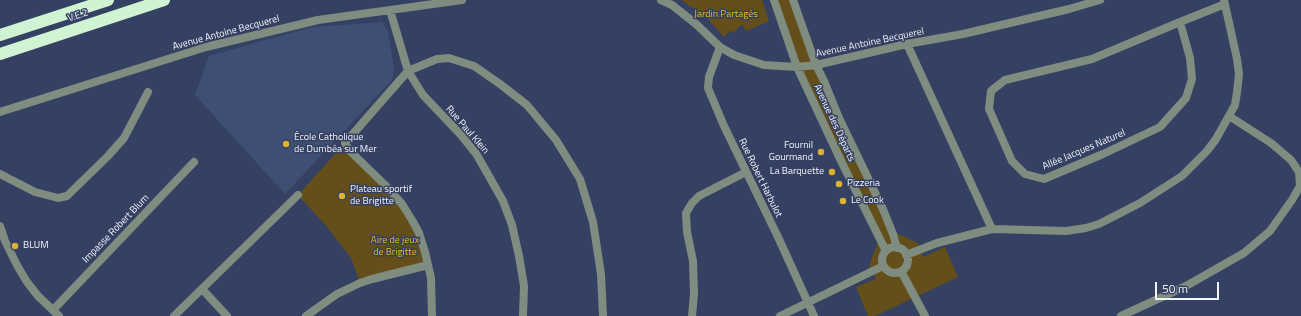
<!DOCTYPE html>
<meta charset="utf-8">
<style>
body{margin:0}
#map{position:relative;width:1301px;height:316px;overflow:hidden;background:#354162;font-family:"Titillium Web",sans-serif}
canvas{display:block}
.scale{position:absolute;left:1155px;top:282px;width:64px;height:18px;box-sizing:border-box;border:2px solid #f0f3fc;border-top:0;padding-left:5px;font-size:12px;line-height:14px;white-space:nowrap;color:#f0f3fc;-webkit-text-stroke:3px #354162;paint-order:stroke}
</style>
<div id="map">
<canvas width="1301" height="316"></canvas>
<div class="scale">50 m</div>
</div>
<script>
const c = document.querySelector('canvas').getContext('2d');
c.lineJoin = 'round';
function fill(path, color) {
  c.fillStyle = color;
  c.fill(path, 'evenodd');
}
function shape(rows) {
  const path = new Path2D();
  for (const r of rows) {
    if (r.length === 3) {
      path.moveTo(r[0] + r[2], r[1]);
      path.arc(r[0], r[1], r[2], 0, 2 * Math.PI);
      continue;
    }
    path.moveTo(r[0], r[1]);
    for (let i = 2; i < r.length; i += 2) path.lineTo(r[i], r[i + 1]);
  }
  return path;
}
function trace(path, color, width, dash) {
  c.strokeStyle = color;
  c.lineWidth = width;
  c.lineCap = dash ? 'butt' : 'round';
  c.setLineDash(dash || []);
  c.stroke(path);
}
function write(font, color, halo, rows, align = 'center') {
  c.font = font + ' "Titillium Web",sans-serif';
  c.lineWidth = 3;
  c.setLineDash([]);
  c.textBaseline = 'middle';
  c.strokeStyle = halo;
  c.fillStyle = color;
  for (const [text, x, y, turn = 0] of rows) {
    c.save();
    c.translate(x, y);
    c.rotate((+turn || 0) * Math.PI / 180);
    c.textAlign = isNaN(turn) ? turn : align;
    if (halo) c.strokeText(text, 0, 0);
    c.fillText(text, 0, 0);
    c.restore();
  }
}
const built = shape([
 [382,22,388,31,394,67,392,80,285,194,195,95,209,56,312,27]
]);
const green = shape([
 [681,0,762,0,769,21,746,31,742,24,733,33,730,31,724,37,706,17],
 [774,0,793,0,816,65,896,233,918,243,923,257,945,247,958,277,875,316,868,316,856,287,876,279,869,266,878,242,821,118],
 [345,143,402,204,428,265,360,283,351,258,327,227,298,195]
]);
const minor = shape([
 [661,0,672,5,696,24,720,47,734,55,764,65,797,67,816,65,907,44,963,34,1069,9,1100,0],
 [774,0,797,67,842,163,886,251],
 [793,0,816,65,824,81,839,118,882,207,893,234,897,248],
 [390,10,408,71,423,95,461,135,477,155,503,201,512,225,519,256,524,286,523,316],
 [1180,22,1190,58,1192,79,1186,98,1160,127,1103,154,1044,179,1025,174,1012,161,989,109,991,91,1005,80,1092,59,1180,22,1225,4],
 [907,44,992,229],
 [720,47,709,77,708,88,724,126,778,237,814,316],
 [0,112,206,47,318,20,462,0],
 [0,174,35,192,58,198,67,196,108,156,124,138,148,92],
 [0,226,5,241,18,267,27,282,38,296,59,316],
 [895,260,13],
 [906,255,937,243,992,229,1066,231,1086,228,1099,224,1140,203,1182,176,1207,151,1216,139,1235,105,1237,92,1239,74,1237,59,1224,0],
 [901,271,925,316],
 [202,289,227,316],
 [53,310,194,162],
 [174,316,298,195],
 [306,316,337,294,360,283,372,279,428,265],
 [432,316,431,278,425,252,419,233,412,220,402,204,385,185,351,152,345,143,408,71,437,59,449,58,474,66,500,84,527,105,556,140,580,179,593,222,601,274,603,316],
 [692,316,694,294,693,261,687,232,686,213,692,203,699,196,746,172],
 [780,316,883,266],
 [1121,316,1186,286,1244,253,1270,231,1292,200,1300,186,1299,172,1291,160,1271,143,1229,116]
]);
const highway = shape([
 [0,35,108,0],
 [0,54,164,0]
]);
const markers = [
 [286,144,4,"#deb133"],
 [821,152,4,"#deb133"],
 [832,172,4,"#deb133"],
 [839,184,4,"#deb133"],
 [342,196,4,"#deb133"],
 [843,201,4,"#deb133"],
 [15,246,4,"#deb133"]
];
const parkNames = [
 ["Jardin Partagés",726,15],
 ["Aire de jeux",395,241],
 ["de Brigitte",395,253]
];
const streetNames = [
 ["V.E.2",78,16,-18],
 ["Avenue Antoine Becquerel",226,33,-15],
 ["Avenue Antoine Becquerel",870,43,-12],
 ["Avenue des Départs",834,123,65],
 ["Rue Paul Klein",467,130,49],
 ["Allée Jacques Naturel",1084,150,-23],
 ["Rue Robert Harbulot",760,178,64],
 ["Impasse Robert Blum",116,229,-46]
];
const poiNames = [
 ["École Catholique",294,138],
 ["de Dumbéa sur Mer",294,150],
 ["Fournil",813,146,"right"],
 ["Gourmand",813,158,"right"],
 ["La Barquette",824,172,"right"],
 ["Pizzeria",847,184],
 ["Plateau sportif",350,190],
 ["de Brigitte",350,202],
 ["Le Cook",851,201],
 ["BLUM",23,246]
];
fill(built, '#3f4e73');
fill(green, '#644f1a');
trace(minor, '#7f8d80', 8);
trace(highway, '#d0f4d3', 12);
for (const [x, y, r, color] of markers) {
  const dot = new Path2D();
  dot.arc(x, y, r, 0, 2 * Math.PI);
  c.fillStyle = color;
  c.fill(dot);
  trace(dot, '#354162', 1.5);
}
write('10px', '#ecb923', '#354162', parkNames);
write('10px', '#f0f3fc', '#354162', streetNames);
write('10px', '#f0f3fc', '#354162', poiNames, 'left');
</script>
